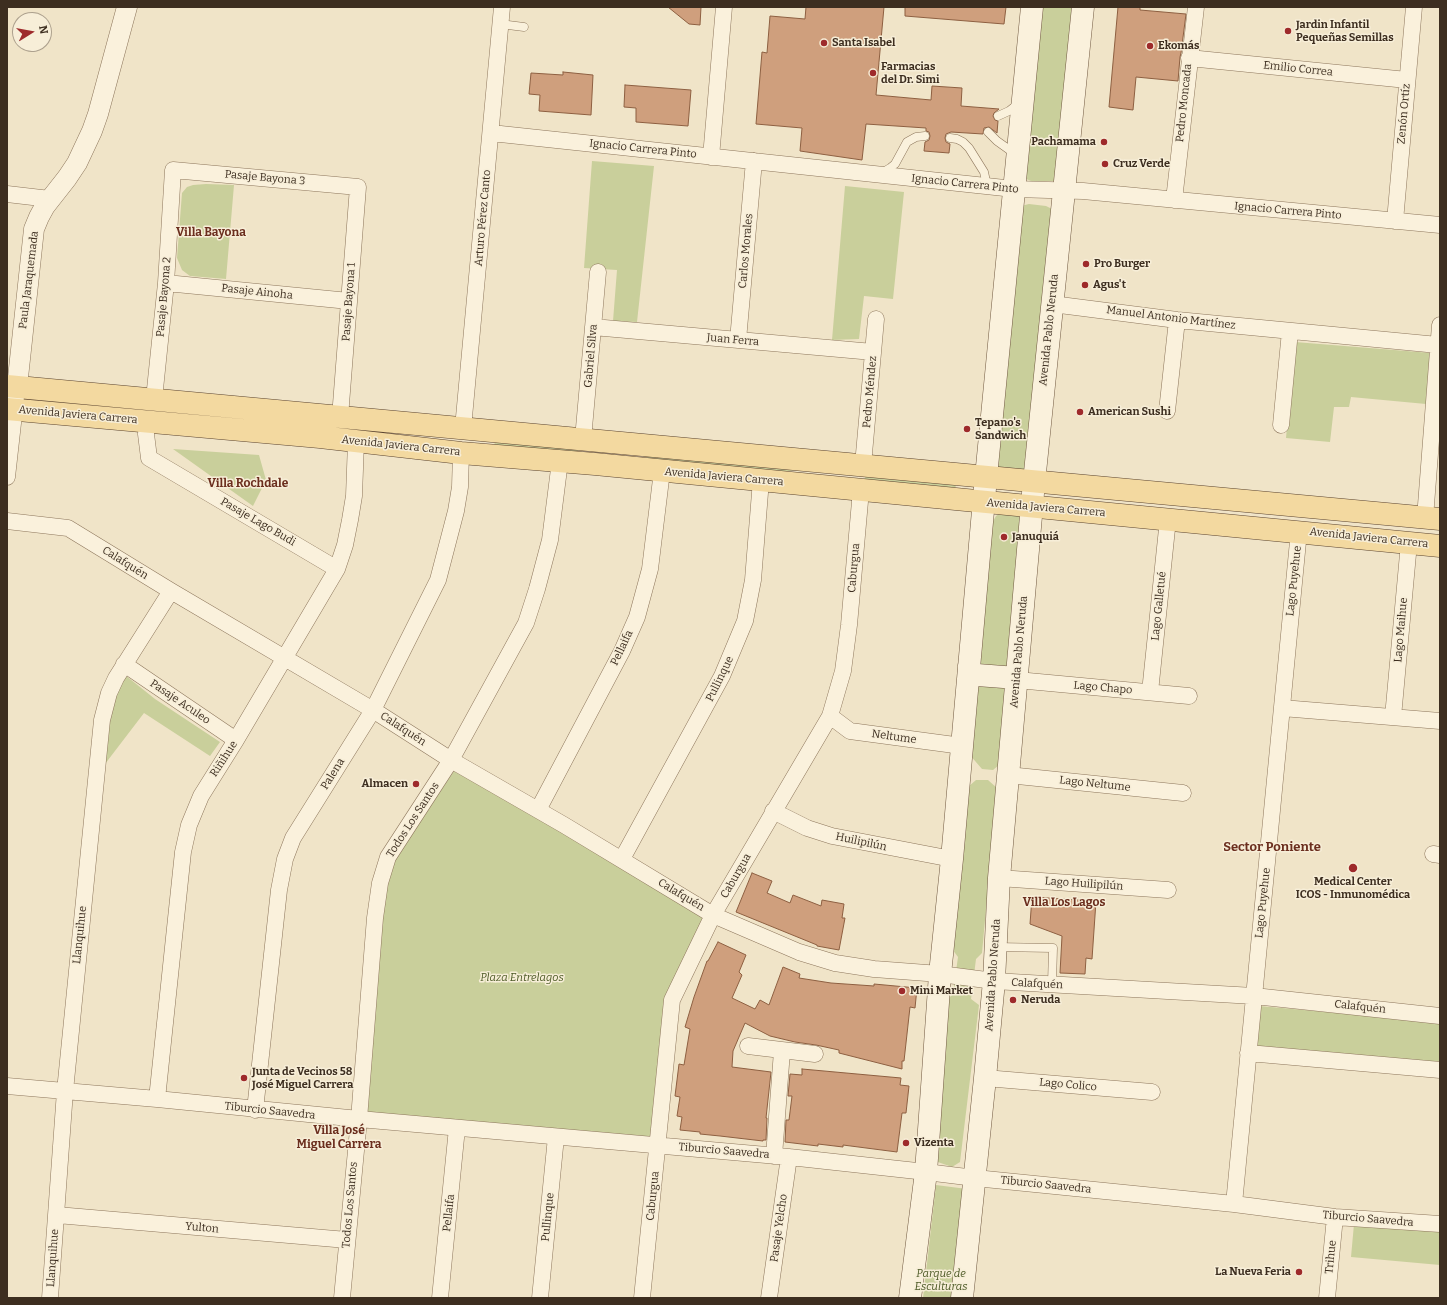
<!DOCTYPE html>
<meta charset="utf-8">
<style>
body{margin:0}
#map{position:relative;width:1447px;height:1305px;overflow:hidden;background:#f0e4c8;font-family:Bitter,serif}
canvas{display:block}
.frame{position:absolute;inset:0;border:8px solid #3d2e20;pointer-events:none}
.north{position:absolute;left:12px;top:12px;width:40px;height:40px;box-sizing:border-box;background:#f7eed8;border:1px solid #ada18e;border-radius:50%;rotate:79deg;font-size:11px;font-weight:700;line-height:16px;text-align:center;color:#3d2e20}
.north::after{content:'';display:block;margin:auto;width:14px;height:18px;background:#9e2a2b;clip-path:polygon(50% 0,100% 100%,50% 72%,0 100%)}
</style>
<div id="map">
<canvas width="1447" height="1305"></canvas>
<div class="frame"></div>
<div class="north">N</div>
</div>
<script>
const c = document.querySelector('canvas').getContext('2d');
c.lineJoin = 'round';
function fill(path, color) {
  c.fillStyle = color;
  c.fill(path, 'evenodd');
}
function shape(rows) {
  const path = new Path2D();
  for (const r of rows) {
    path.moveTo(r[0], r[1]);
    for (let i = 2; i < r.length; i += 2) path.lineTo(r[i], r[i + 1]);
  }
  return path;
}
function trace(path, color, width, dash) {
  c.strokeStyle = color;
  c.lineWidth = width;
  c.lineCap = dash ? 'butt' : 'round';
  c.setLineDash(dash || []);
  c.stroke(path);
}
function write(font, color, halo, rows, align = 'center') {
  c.font = font + ' Bitter,serif';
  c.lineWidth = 3;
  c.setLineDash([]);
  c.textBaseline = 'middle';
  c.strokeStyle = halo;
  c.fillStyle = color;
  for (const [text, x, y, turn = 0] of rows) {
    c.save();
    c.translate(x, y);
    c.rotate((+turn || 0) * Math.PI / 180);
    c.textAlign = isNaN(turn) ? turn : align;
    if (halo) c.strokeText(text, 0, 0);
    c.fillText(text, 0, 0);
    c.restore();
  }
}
const green = shape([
 [1040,7,1075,7,1056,181,1031,181,1024,178],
 [592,161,654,166,637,322,613,321,617,270,584,268],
 [206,184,234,185,226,279,190,276,182,270,177,258,182,193,187,187,193,185],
 [845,186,904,192,893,299,864,296,859,339,832,340],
 [1029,204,1046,206,1054,210,1028,473,994,470,1021,206],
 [1295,342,1431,353,1426,404,1351,397,1349,407,1334,407,1330,442,1286,438],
 [495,440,577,446,579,454,494,448],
 [173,449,259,455,266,480,253,506],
 [633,452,801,469,777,473,655,461],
 [868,474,956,483,955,492,861,483],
 [1002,512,1017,514,1022,520,999,765,993,770,982,769,969,754,991,525,996,516],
 [125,675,155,699,220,742,210,756,144,713,105,764,110,698],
 [454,771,560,831,703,918,665,998,651,1137,367,1112,385,888,395,858],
 [976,780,988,780,997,788,982,953,976,959,971,999,979,1005,960,1162,952,1167,935,1161,945,1004,953,993,958,957,952,949,968,787],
 [1259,1006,1440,1022,1440,1066,1255,1050],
 [936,1185,967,1189,955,1298,923,1298],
 [1354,1224,1440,1232,1440,1265,1351,1257]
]);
const building = shape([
 [668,7,701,7,700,25,689,24,668,7],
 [806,7,884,7,876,95,931,100,932,86,962,88,961,106,999,109,994,113,993,116,995,120,998,121,997,133,989,127,984,128,983,134,951,132,946,134,945,138,946,142,950,144,949,153,924,151,925,142,929,140,930,136,929,132,926,131,926,128,866,124,862,160,800,151,802,128,756,124,762,52,767,53,770,16,805,19,806,7],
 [905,7,1006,7,1004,24,905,16,905,7],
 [1118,7,1140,7,1140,10,1186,14,1181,53,1180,57,1178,81,1136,77,1133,110,1109,107,1118,7],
 [563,72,593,75,591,115,539,111,540,95,529,94,531,73,563,75,563,72],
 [625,85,691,90,688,126,636,122,636,108,624,107,625,85],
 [752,873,772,881,767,893,790,903,793,895,821,906,822,900,844,904,842,918,845,918,839,950,817,946,817,945,736,912,752,873],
 [1032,897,1096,901,1092,959,1086,958,1085,974,1060,973,1062,936,1030,924,1032,897],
 [718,942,746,955,739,972,742,975,732,998,755,1009,760,1000,769,1005,783,967,800,974,799,978,831,983,874,986,874,984,917,988,915,1008,910,1007,904,1061,902,1061,902,1069,839,1053,839,1050,816,1045,795,1042,770,1036,745,1023,733,1051,732,1067,771,1072,766,1118,767,1118,766,1140,763,1140,763,1141,720,1136,700,1134,700,1132,680,1130,682,1117,677,1116,680,1097,675,1096,679,1064,684,1065,690,1029,685,1027,694,997,707,961,708,961,718,942],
 [802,1069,901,1078,900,1085,909,1086,906,1113,902,1113,897,1152,843,1145,843,1147,818,1144,818,1146,785,1142,786,1120,789,1120,792,1096,788,1096,790,1074,802,1075,802,1069]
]);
const service = shape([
 [500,24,524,27],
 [998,116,1009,111,1019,103],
 [988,132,997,141,1011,151,1014,156],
 [950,138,957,139,963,142,969,148,984,172,987,186],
 [882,173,890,168,895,164,907,142,916,137,925,136],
 [996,947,1053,948,1052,984]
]);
const minor = shape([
 [1189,58,1407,80],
 [491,133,1014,189,1083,191,1440,225],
 [711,157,724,7],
 [7,194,50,199],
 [1174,200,1196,7],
 [1395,221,1414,7],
 [166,283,349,301],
 [1052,304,1177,320,1438,345],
 [593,327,873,352],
 [738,340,754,161],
 [154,399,166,283,173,170,358,187,340,417],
 [1167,411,1177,320],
 [147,422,146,434,149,458,337,569],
 [1281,425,1290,331],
 [463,428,502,7],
 [583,439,598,272],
 [863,465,876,319],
 [7,477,17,387],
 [1425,518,1440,325],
 [7,521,68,528,171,591,373,710,451,760,564,825,713,915,799,952,835,963,874,969,940,974,994,981,1254,996,1440,1016],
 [124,664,236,740],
 [1017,680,1189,696],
 [1150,692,1168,519],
 [1282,708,1440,721],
 [830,716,850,731,962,746],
 [1393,717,1409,543],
 [1008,775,1183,793],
 [538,810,622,651,637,617,650,569,662,471],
 [773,811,807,828,832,836,952,859],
 [1433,854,1440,855],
 [622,859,722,676,745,621,753,580,761,480],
 [999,878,1168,890],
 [748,1046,815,1054],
 [1248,1053,1440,1070],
 [985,1078,1152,1092],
 [7,1086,157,1099,359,1119,789,1157,926,1172,975,1178,1234,1204,1335,1217,1440,1224],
 [157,1099,183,852,189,825,201,796,236,740,337,569,345,545,350,520,354,496,356,442],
 [255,1110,279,890,285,859,293,838,373,710,438,580,456,511,460,487,461,453],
 [774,1156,782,1051],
 [1234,1204,1299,531],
 [57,1215,347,1240],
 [50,1298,65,1091,102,720,109,693,116,678,171,591],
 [342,1298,359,1119,375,918,380,883,388,857,451,760,526,623,537,589,550,540,560,461],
 [440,1298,457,1128],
 [540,1298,556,1137],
 [642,1298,672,1000,713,915,830,716,843,671,849,625,861,490],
 [769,1298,789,1157],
 [1327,1298,1335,1217]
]);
const tertiary = shape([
 [17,387,34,229,39,217,45,206,67,178,77,163,92,131,98,114,127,7]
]);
const secondary = shape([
 [969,666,972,672,977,675,1017,678],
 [910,1298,926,1172,940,974,952,859,986,477,1032,7],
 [962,1298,985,1078,994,981,999,878,1034,482,1083,7]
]);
const primary = shape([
 [7,386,1440,519],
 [7,409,320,437,461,453,595,464,1440,546]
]);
const markers = [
 [1288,31,4,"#9e2a2b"],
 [824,43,4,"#9e2a2b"],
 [1150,46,4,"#9e2a2b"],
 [873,73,4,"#9e2a2b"],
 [1104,142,4,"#9e2a2b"],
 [1105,164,4,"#9e2a2b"],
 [1086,264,4,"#9e2a2b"],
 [1085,285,4,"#9e2a2b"],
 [1080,412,4,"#9e2a2b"],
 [967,429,4,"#9e2a2b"],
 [1004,537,4,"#9e2a2b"],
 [416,784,4,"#9e2a2b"],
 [1353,868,5,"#9e2a2b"],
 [902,991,4,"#9e2a2b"],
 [1013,1000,4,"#9e2a2b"],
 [244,1078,4,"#9e2a2b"],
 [906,1143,4,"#9e2a2b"],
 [1299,1272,4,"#9e2a2b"]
];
const poiNames = [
 ["Jardin Infantil",1296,25],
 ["Pequeñas Semillas",1296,38],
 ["Santa Isabel",832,43],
 ["Ekomás",1158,46],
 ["Farmacias",881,67],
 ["del Dr. Simi",881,80],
 ["Pachamama",1096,142,"right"],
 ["Cruz Verde",1113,164],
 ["Pro Burger",1094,264],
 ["Agus't",1093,285],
 ["American Sushi",1088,412],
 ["Tepano's",975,423],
 ["Sandwich",975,436],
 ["Januquiá",1012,537],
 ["Almacen",408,784,"right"],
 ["Medical Center",1353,882,"center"],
 ["ICOS - Inmunomédica",1353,895,"center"],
 ["Mini Market",910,991],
 ["Neruda",1021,1000],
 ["Junta de Vecinos 58",252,1072],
 ["José Miguel Carrera",252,1085],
 ["Vizenta",914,1143],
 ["La Nueva Feria",1291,1272,"right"]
];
const streetNames = [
 ["Emilio Correa",1298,69,6],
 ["Pedro Moncada",1184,103,-84],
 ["Zenón Ortíz",1404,114,-85],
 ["Ignacio Carrera Pinto",643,149,6],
 ["Pasaje Bayona 3",265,178,5],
 ["Ignacio Carrera Pinto",965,184,6],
 ["Ignacio Carrera Pinto",1288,211,5],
 ["Arturo Pérez Canto",483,218,-85],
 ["Carlos Morales",746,251,-85],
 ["Paula Jaraquemada",29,280,-83],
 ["Pasaje Ainoha",257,292,6],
 ["Pasaje Bayona 2",164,297,-85],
 ["Pasaje Bayona 1",349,302,-86],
 ["Manuel Antonio Martínez",1171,318,7],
 ["Avenida Pablo Neruda",1049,330,-84],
 ["Juan Ferra",733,340,5],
 ["Gabriel Silva",591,356,-85],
 ["Pedro Méndez",870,392,-85],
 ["Avenida Javiera Carrera",78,415,5],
 ["Avenida Javiera Carrera",401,446,6],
 ["Avenida Javiera Carrera",724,477,5],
 ["Avenida Javiera Carrera",1046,508,5],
 ["Pasaje Lago Budi",258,522,30],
 ["Avenida Javiera Carrera",1369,538,6],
 ["Calafquén",125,563,32],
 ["Caburgua",854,568,-85],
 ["Lago Puyehue",1294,581,-84],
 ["Lago Galletué",1159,606,-84],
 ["Lago Maihue",1401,630,-85],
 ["Pellaifa",622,648,-65],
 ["Avenida Pablo Neruda",1019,652,-85],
 ["Pullinque",720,679,-64],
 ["Lago Chapo",1103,688,5],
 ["Pasaje Aculeo",180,702,34],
 ["Calafquén",403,729,33],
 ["Neltume",894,737,8],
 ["Riñihue",224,759,-57],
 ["Palena",333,774,-58],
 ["Lago Neltume",1095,784,6],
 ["Todos Los Santos",413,820,-57],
 ["Huilipilún",861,842,12],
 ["Caburgua",736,876,-60],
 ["Lago Huilipilún",1084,884,4],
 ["Calafquén",681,895,31],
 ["Lago Puyehue",1263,903,-84],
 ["Llanquihue",80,935,-84],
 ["Avenida Pablo Neruda",993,975,-86],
 ["Calafquén",1037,984,3],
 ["Calafquén",1360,1007,6],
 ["Lago Colico",1068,1085,5],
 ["Tiburcio Saavedra",270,1111,6],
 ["Tiburcio Saavedra",724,1151,5],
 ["Tiburcio Saavedra",1046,1185,6],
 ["Caburgua",653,1196,-84],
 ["Todos Los Santos",350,1205,-85],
 ["Pellaifa",449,1213,-84],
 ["Pullinque",548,1217,-84],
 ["Tiburcio Saavedra",1368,1219,5],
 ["Yulton",202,1228,5],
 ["Pasaje Yelcho",779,1228,-82],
 ["Trihue",1331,1257,-84],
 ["Llanquihue",53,1258,-86]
];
const parkNames = [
 ["Plaza Entrelagos",522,978],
 ["Parque de",941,1274],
 ["Esculturas",941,1287]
];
const neighbourhoodNames = [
 ["Villa Bayona",211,233],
 ["Villa Rochdale",248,484],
 ["Villa Los Lagos",1064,903],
 ["Villa José",339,1131],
 ["Miguel Carrera",339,1145]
];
const quarterNames = [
 ["Sector Poniente",1272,847]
];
fill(green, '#c9cf9b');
fill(building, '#cf9f7d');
trace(building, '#8d5f41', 1);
trace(service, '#8d765c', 9);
trace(minor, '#8d765c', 17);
trace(tertiary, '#8d765c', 21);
trace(secondary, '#6f573f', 23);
trace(primary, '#5b4430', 23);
trace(service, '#faf1dc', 8);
trace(minor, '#faf1dc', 16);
trace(tertiary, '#faf1dc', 20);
trace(secondary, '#faf1dc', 22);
trace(primary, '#f3d9a0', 22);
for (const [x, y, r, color] of markers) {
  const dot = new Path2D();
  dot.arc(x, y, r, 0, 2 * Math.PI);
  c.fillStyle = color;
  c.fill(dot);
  trace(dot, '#f7eed8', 1.5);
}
write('bold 11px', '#3d2e20', '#f7eed8', poiNames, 'left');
write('11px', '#3d2e20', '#f7eed8', streetNames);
write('italic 11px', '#4d5a26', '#f7eed8', parkNames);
write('bold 12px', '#6b2e1e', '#f7eed8', neighbourhoodNames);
write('bold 13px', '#6b2e1e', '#f7eed8', quarterNames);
</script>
